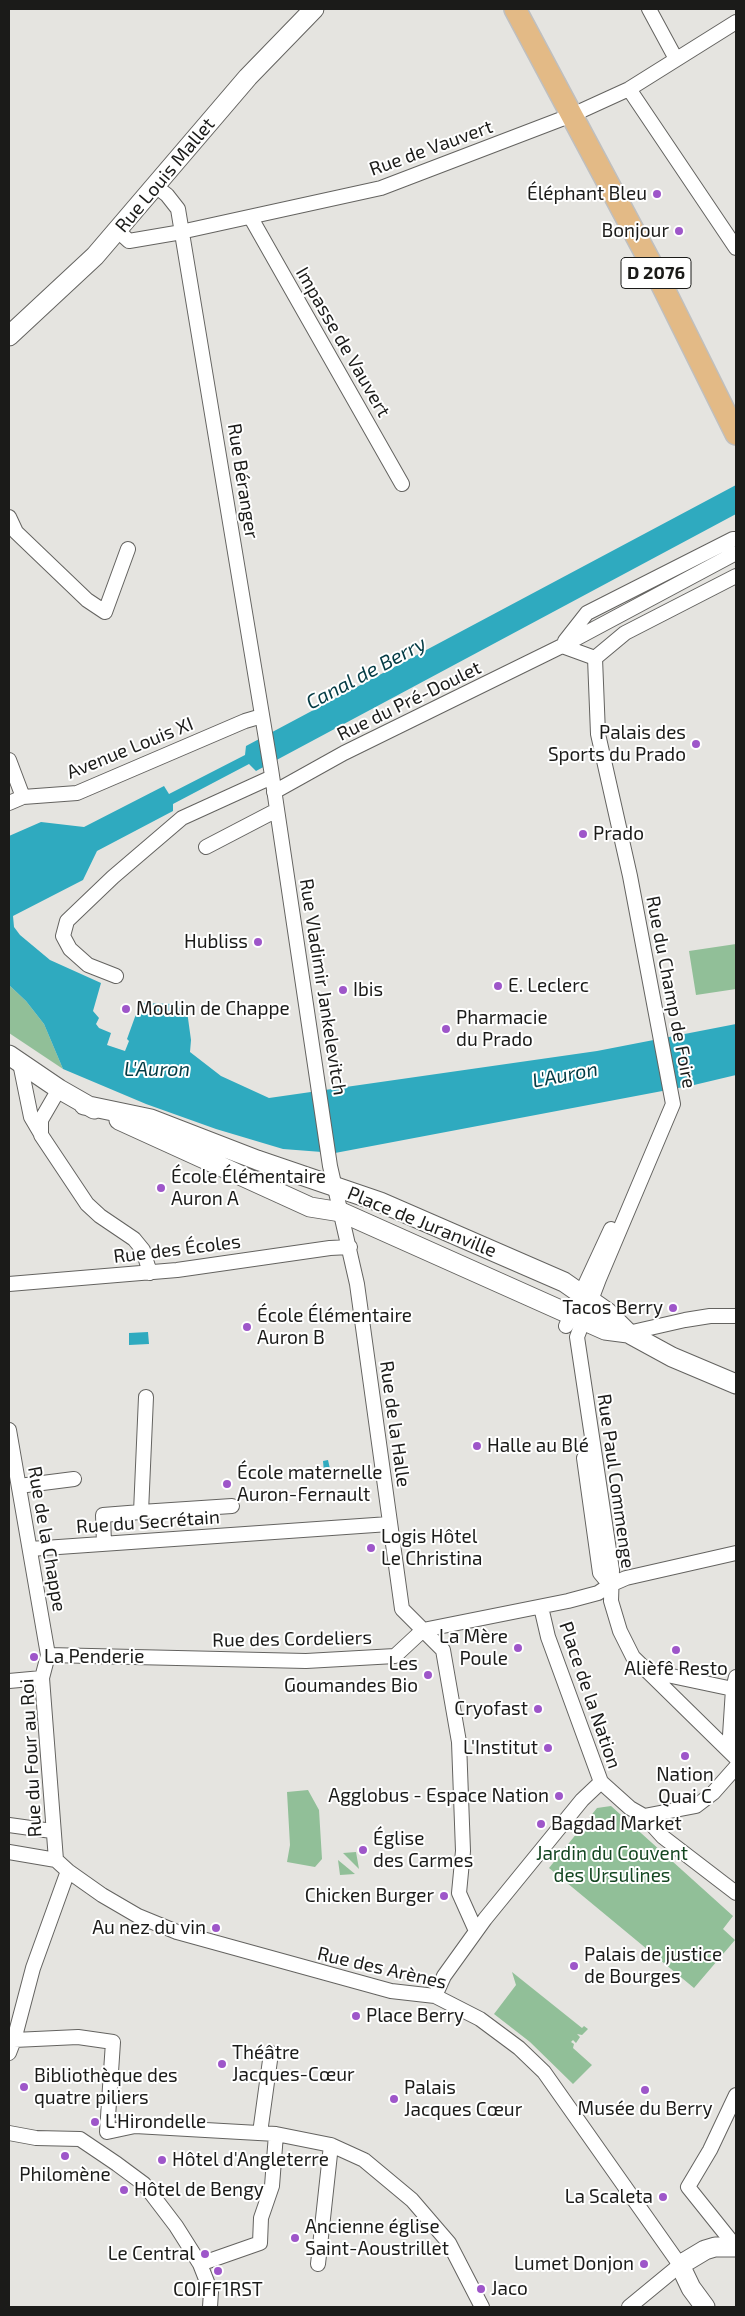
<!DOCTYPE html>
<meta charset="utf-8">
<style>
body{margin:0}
#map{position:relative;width:745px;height:2316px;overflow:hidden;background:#e5e4e0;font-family:"Exo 2",sans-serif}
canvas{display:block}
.frame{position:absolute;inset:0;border:10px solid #1b1b19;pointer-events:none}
</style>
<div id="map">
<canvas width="745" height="2316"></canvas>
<div class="frame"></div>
</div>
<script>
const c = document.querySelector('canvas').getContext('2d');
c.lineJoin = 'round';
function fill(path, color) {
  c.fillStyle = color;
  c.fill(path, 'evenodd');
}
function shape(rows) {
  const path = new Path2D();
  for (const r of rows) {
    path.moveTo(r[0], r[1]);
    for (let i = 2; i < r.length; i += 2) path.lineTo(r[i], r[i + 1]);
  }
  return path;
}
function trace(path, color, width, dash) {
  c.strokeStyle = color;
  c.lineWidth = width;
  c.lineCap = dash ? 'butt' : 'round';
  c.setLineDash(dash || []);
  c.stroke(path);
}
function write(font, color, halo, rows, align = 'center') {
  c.font = font + ' "Exo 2",sans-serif';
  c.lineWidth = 4;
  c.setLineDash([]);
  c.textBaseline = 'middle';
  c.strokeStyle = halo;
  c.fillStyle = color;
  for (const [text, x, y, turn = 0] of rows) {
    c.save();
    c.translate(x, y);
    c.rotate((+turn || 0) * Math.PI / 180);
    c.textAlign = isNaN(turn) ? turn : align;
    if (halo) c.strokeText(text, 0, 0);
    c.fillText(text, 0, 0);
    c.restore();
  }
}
const green = shape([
 [736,944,736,989,696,995,689,951],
 [9,985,26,1001,44,1024,63,1069,9,1033],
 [308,1790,319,1810,322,1859,315,1867,287,1862,290,1845,287,1792],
 [611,1806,733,1916,723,1929,735,1940,694,1988,549,1868,597,1808],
 [356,1852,359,1869,343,1853],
 [338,1860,355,1874,340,1875],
 [512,1972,582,2028,584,2026,588,2029,582,2035,577,2034,580,2037,576,2043,573,2040,571,2042,574,2044,573,2048,592,2065,573,2084,530,2042,494,2014,516,1985]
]);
const water = shape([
 [736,485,736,514,256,771,249,764,173,804,173,811,97,851,83,880,13,916,14,927,20,935,50,960,101,983,93,1011,99,1018,96,1024,99,1028,111,1033,107,1045,125,1051,129,1041,127,1039,140,1003,173,1004,187,1011,191,1040,190,1052,221,1076,269,1098,597,1051,736,1024,736,1075,694,1085,335,1153,283,1149,216,1129,146,1104,63,1069,44,1024,26,1001,9,985,9,836,41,822,84,827,164,786,169,794,245,755,246,746],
 [148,1332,149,1344,129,1345,129,1333],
 [328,1460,332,1478,327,1479,324,1472,323,1461]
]);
const street = shape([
 [649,9,676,59],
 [629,89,736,248],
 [154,185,167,195,178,209,271,769,330,1166,357,1284,402,1609,443,1650,459,1742,463,1851,459,1893,476,1931],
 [251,218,402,484],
 [118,231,129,241,176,233,381,188,572,115,629,89,736,22],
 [9,517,16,532,87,600,105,612,128,549],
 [565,641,587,613,733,539,736,539],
 [562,646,595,658],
 [595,658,598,734,630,876,673,1104,599,1279,577,1337,612,1570,611,1601,620,1631,633,1657,736,1758],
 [595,658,625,633,736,576],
 [9,760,23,797],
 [274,792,344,753,562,646,736,553],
 [9,803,23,797,77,793,245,721,262,716],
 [206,847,277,810],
 [116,976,88,965,70,949,63,936,67,921,113,877,182,818,272,777],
 [20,1063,31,1117,41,1134],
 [59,1089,41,1120,41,1135,87,1204,100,1216,134,1239,143,1250,150,1273],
 [9,1284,177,1270,330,1248,350,1247],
 [566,1326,611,1229],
 [628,1333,685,1320,710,1316,736,1316],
 [9,1430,48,1655,42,1678,56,1860],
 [584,1458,600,1573,610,1585],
 [19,1486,74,1479],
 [141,1512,232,1506],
 [104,1544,103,1515,141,1512,146,1397],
 [30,1549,389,1524],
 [541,1607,548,1637,601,1782,630,1808,644,1816,663,1837,736,1893],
 [48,1655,306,1661,395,1656,423,1630,568,1601,598,1593,610,1585,626,1578,736,1553],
 [648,1671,733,1689],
 [9,1681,42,1678],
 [729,1751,733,1689,736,1677],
 [644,1816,696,1806,713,1793,736,1767],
 [9,1825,52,1831],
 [9,1852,56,1860,68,1871,102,1895,138,1916,177,1932,391,1991,435,1996,480,2019,519,2048,544,2072,680,2265,629,2307],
 [435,1996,444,1976,485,1919,582,1800,601,1782],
 [14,2040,78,2037,113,2042,107,2132,135,2126,276,2134,331,2145,364,2160,412,2200,449,2243,482,2307],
 [9,2053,14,2040,33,1968,68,1871],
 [9,2133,36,2138,80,2139,117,2164,144,2184,176,2226,200,2264,211,2292,210,2307],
 [260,2133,271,2053],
 [736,2247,688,2187,710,2150,736,2095],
 [200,2264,260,2243,261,2218,272,2186,276,2134],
 [318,2264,331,2145]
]);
const secondary = shape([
 [9,336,95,256,248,77,314,9],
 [9,1055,59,1089,94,1109],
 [84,1105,151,1119,257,1160,380,1202,564,1282,607,1312,628,1333,672,1357,736,1384],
 [119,1120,310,1207,341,1212,605,1330,628,1333],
 [705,2307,691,2288,680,2265,705,2250,715,2247,736,2247]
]);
const primary = shape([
 [515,9,656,273,736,434]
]);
const markers = [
 [657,194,5,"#9e56c9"],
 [679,231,5,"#9e56c9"],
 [696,744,5,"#9e56c9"],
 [583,834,5,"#9e56c9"],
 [258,942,5,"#9e56c9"],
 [498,986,5,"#9e56c9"],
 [343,990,5,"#9e56c9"],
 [126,1009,5,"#9e56c9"],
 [446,1029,5,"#9e56c9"],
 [161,1188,5,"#9e56c9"],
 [673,1308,5,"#9e56c9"],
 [247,1327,5,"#9e56c9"],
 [477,1446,5,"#9e56c9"],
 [227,1484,5,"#9e56c9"],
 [371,1548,5,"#9e56c9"],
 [518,1648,5,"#9e56c9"],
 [676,1650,5,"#9e56c9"],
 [34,1657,5,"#9e56c9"],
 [428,1675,5,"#9e56c9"],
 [538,1709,5,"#9e56c9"],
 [548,1748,5,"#9e56c9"],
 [685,1756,5,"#9e56c9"],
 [559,1796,5,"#9e56c9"],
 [541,1824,5,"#9e56c9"],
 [363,1850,5,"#9e56c9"],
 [444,1896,5,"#9e56c9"],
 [216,1928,5,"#9e56c9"],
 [574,1966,5,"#9e56c9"],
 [356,2016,5,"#9e56c9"],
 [222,2064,5,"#9e56c9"],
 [24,2087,5,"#9e56c9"],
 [645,2090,5,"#9e56c9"],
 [394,2099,5,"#9e56c9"],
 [95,2122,5,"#9e56c9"],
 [65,2156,5,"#9e56c9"],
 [162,2160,5,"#9e56c9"],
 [124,2190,5,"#9e56c9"],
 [663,2197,5,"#9e56c9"],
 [295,2238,5,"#9e56c9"],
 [205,2254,5,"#9e56c9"],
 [644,2264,5,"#9e56c9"],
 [218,2271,5,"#9e56c9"],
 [481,2289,5,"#9e56c9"]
];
const shields = [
 [656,273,70]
];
const shieldNames = [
 ["D 2076",656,273]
];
const streetNames = [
 ["Rue de Vauvert",431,148,-20],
 ["Rue Louis Mallet",165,175,-50],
 ["Impasse de Vauvert",343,342,60],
 ["Rue Béranger",243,481,81],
 ["Rue du Pré-Doulet",409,701,-26],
 ["Avenue Louis XI",130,748,-22],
 ["Rue Vladimir Jankelevitch",323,987,81],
 ["Rue du Champ de Foire",671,992,79],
 ["Place de Juranville",422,1222,22],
 ["Rue des Écoles",177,1249,-7],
 ["Rue de la Halle",395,1424,82],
 ["Rue Paul Commenge",616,1481,82],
 ["Rue du Secrétain",148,1522,-4],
 ["Rue de la Chappe",47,1539,80],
 ["Rue des Cordeliers",292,1639,-1],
 ["Place de la Nation",590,1695,71],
 ["Rue du Four au Roi",31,1758,-93],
 ["Rue des Arènes",382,1968,13]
];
const poiNames = [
 ["Éléphant Bleu",647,194,"right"],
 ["Bonjour",669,231,"right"],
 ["Palais des",686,733,"right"],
 ["Sports du Prado",686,755,"right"],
 ["Prado",593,834],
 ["Hubliss",248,942,"right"],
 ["E. Leclerc",508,986],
 ["Ibis",353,990],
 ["Moulin de Chappe",136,1009],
 ["Pharmacie",456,1018],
 ["du Prado",456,1040],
 ["École Élémentaire",171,1177],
 ["Auron A",171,1199],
 ["Tacos Berry",663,1308,"right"],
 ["École Élémentaire",257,1316],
 ["Auron B",257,1338],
 ["Halle au Blé",487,1446],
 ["École maternelle",237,1473],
 ["Auron-Fernault",237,1495],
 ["Logis Hôtel",381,1537],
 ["Le Christina",381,1559],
 ["La Mère",508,1637,"right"],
 ["Poule",508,1659,"right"],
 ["La Penderie",44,1657],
 ["Les",418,1664,"right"],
 ["Goumandes Bio",418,1686,"right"],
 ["Alièfê Resto",676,1669,"center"],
 ["Cryofast",528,1709,"right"],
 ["L'Institut",538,1748,"right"],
 ["Nation",685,1775,"center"],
 ["Quai C",685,1797,"center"],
 ["Agglobus - Espace Nation",549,1796,"right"],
 ["Bagdad Market",551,1824],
 ["Église",373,1839],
 ["des Carmes",373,1861],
 ["Chicken Burger",434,1896,"right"],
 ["Au nez du vin",206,1928,"right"],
 ["Palais de justice",584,1955],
 ["de Bourges",584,1977],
 ["Place Berry",366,2016],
 ["Théâtre",232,2053],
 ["Jacques-Cœur",232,2075],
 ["Bibliothèque des",34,2076],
 ["quatre piliers",34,2098],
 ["Palais",404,2088],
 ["Jacques Cœur",404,2110],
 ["Musée du Berry",645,2109,"center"],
 ["L'Hirondelle",105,2122],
 ["Hôtel d'Angleterre",172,2160],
 ["Philomène",65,2175,"center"],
 ["Hôtel de Bengy",134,2190],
 ["La Scaleta",653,2197,"right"],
 ["Ancienne église",305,2227],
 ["Saint-Aoustrillet",305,2249],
 ["Le Central",195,2254,"right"],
 ["Lumet Donjon",634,2264,"right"],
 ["Jaco",491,2289],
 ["COIFF1RST",218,2290,"center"]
];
const parkNames = [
 ["Jardin du Couvent",612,1854],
 ["des Ursulines",612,1876]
];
const waterNames = [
 ["Canal de Berry",366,673,-28],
 ["L'Auron",157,1069],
 ["L'Auron",565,1075,-11]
];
fill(green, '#91bf98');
fill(water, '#2faabf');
trace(street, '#646360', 16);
trace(secondary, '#646360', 21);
trace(primary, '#bfbfbf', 24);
trace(street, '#fff', 14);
trace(secondary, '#fff', 19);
trace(primary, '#e3ba86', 21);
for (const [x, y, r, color] of markers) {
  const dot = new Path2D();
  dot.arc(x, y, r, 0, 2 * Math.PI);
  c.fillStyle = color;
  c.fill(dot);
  trace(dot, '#fff', 2);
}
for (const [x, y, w] of shields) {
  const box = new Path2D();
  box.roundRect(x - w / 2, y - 15.5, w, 31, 4);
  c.fillStyle = '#fff';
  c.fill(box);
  trace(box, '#1b1b19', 1);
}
write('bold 18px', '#1b1b19', null, shieldNames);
write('19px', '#1b1b19', '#fff', streetNames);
write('19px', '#1b1b19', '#fff', poiNames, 'left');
write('19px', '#144621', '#fff', parkNames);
write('italic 20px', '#033b44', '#fff', waterNames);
</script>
